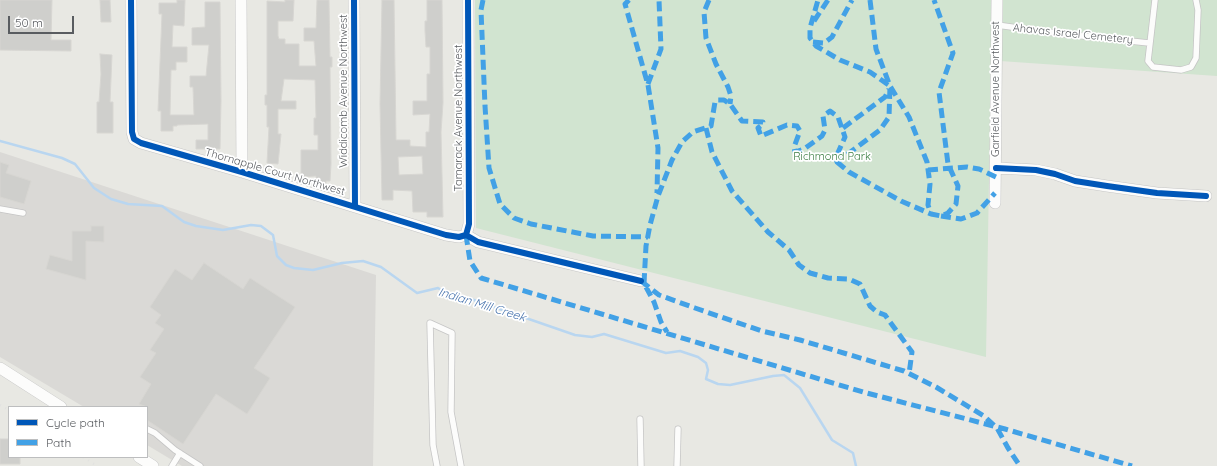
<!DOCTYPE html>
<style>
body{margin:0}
#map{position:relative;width:1217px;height:466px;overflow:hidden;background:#e8e8e3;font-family:Quicksand,sans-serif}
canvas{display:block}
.legend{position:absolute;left:8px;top:406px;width:140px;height:52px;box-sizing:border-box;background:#fff;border:1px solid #bdbebf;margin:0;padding:5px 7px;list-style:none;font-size:12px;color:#595c60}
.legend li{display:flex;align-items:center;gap:8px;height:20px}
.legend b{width:20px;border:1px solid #bdbebf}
.scale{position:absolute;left:8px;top:16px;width:66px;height:18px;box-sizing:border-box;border:2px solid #595c60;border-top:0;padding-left:5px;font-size:12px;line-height:14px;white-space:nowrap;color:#595c60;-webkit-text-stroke:3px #fff;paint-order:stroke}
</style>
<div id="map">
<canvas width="1217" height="466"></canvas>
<ul class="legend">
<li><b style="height:5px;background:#0057b8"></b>Cycle path</li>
<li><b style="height:5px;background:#42a1e6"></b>Path</li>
</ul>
<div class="scale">50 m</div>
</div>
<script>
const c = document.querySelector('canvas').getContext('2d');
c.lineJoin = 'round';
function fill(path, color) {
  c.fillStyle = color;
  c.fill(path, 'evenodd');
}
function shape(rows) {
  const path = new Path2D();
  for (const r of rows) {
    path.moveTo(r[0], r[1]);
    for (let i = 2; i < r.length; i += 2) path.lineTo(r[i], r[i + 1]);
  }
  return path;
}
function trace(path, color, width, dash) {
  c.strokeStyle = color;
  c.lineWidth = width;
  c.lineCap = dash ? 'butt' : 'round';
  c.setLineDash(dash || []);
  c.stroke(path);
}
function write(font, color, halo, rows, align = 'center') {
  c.font = font + ' Quicksand,sans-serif';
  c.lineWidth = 3.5;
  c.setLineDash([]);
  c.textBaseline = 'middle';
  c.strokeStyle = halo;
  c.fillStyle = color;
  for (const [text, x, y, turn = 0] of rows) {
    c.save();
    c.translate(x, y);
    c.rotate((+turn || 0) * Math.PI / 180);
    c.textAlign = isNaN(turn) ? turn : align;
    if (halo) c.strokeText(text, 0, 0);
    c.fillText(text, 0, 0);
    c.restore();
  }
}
const industrial = shape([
 [0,152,376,275,373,466,182,466,147,445,147,407,84,407,0,357]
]);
const green = shape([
 [475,0,992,0,986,357,476,228],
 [1002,0,1217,0,1217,76,1000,61]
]);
const stream = shape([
 [0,141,62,158,75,164,94,188,111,199,128,204,162,206,184,222,196,226,223,230,251,225,261,226,273,235,277,256,286,265,294,268,313,270,342,263,363,261,381,267,417,293,438,288,449,295,468,298,575,335,592,337,604,334,666,353,680,351,698,357,706,363,708,370,706,379,718,384,730,385,773,376,784,375,800,388,832,440,853,453,856,466]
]);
const building = shape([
 [0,0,52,0,51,40,71,40,71,51,0,50,0,0],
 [100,0,110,0,111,22,101,22,100,0],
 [177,0,185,0,184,26,173,25,172,47,187,47,187,62,176,62,176,70,171,70,170,115,194,115,193,87,190,87,190,76,206,76,209,45,192,45,192,28,205,27,205,2,220,2,221,101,220,149,196,149,196,140,208,140,208,124,177,125,177,126,173,126,173,131,161,131,161,111,158,111,162,14,159,14,159,3,177,3,177,0],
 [285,0,294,0,293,21,278,21,278,36,279,39,285,39,285,44,299,44,299,66,316,66,314,41,304,41,304,28,316,28,317,0,329,0,330,57,332,57,332,67,330,67,331,164,330,181,326,181,326,187,316,187,316,176,301,177,301,150,318,150,318,135,314,135,314,118,316,118,315,80,284,79,281,101,296,101,296,109,278,109,278,134,281,134,278,164,267,163,269,127,267,127,267,105,265,105,265,95,267,95,267,1,285,2,285,0],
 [382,0,394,0,396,140,410,140,410,146,426,147,426,132,429,132,430,114,413,115,413,101,427,101,427,74,430,74,430,47,426,47,425,31,425,21,427,21,427,0,442,0,443,103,441,132,443,217,427,217,427,212,413,212,412,191,393,190,393,200,382,200,380,104,382,0],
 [422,156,423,174,399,175,398,157,422,156],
 [100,54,112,55,110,102,113,102,113,133,97,133,97,102,99,102,101,74,100,54],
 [0,162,9,165,6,173,31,181,24,204,0,197,0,162],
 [91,226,104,226,104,242,86,241,86,280,46,269,50,255,72,261,72,231,91,231,91,226],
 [204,263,243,289,250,278,295,307,254,368,270,378,247,414,216,394,183,444,147,420,147,407,139,404,151,384,140,377,156,353,150,350,164,329,155,323,161,315,150,307,175,269,192,280,204,263],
 [0,439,9,439,9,457,20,457,20,464,0,464,0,439]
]);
const lane = shape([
 [1155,0,1148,61,1153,67,1181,70,1191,67,1196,58,1198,10,1196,0],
 [997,25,1054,33,1149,43],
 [0,209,23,213],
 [640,419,641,466],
 [147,429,155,433,175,450,200,466],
 [172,466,180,453],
 [437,466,433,445,430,323,452,333,451,412,461,466],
 [677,466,678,429]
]);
const street = shape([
 [131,0,132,132,134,139,141,143,242,172,446,235,459,237,466,235,478,242,641,281],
 [241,0,242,172],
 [354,0,355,206],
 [996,168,1036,170,1055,174,1075,181,1107,186,1157,193,1206,196],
 [995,203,997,0],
 [466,235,469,224,468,0],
 [0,368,61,407],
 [139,457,153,466]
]);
const rail = shape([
 [0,405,9,410],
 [83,457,97,466]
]);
const quiet = shape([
 [483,0,481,10,485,106,489,168,500,204,514,218,531,224,593,236,648,237],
 [629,0,625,4,648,85,658,148,657,193],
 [709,0,704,12,706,38,716,64,728,87,731,96,730,104],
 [870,0,876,49,890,86,909,117,927,162,930,184,928,205,931,214,941,216,948,213,956,204,958,186,948,164,939,92,953,53,934,0],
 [814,21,828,0],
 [813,42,824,43,832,37,852,0],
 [648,84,661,49,659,0],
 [706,128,712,152,732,191,768,232,789,250,799,265,810,273,828,278,849,279,860,284,870,306,877,312,885,315,912,352,909,374],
 [843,128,885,97,889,89],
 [837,162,849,172,901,201,931,214],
 [928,170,967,167,979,169,996,177],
 [941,216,961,219,977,213,995,193],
 [466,235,470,261,481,278,863,392,1005,429,1132,466],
 [641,281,659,295,695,308,762,331,800,340,904,371,936,387,984,416,997,428,1008,448,1020,466],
 [644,283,646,246,650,225,658,196,672,160,682,142,693,132,711,126,715,102,717,100,724,100,730,104,742,121,763,122,763,124,758,128,761,136,787,125,797,126,800,131,794,147,795,152,804,149,822,136,825,130,823,116,830,111,838,117,845,137,836,157,837,162,880,130,889,117,890,86,870,72,840,60,816,46,810,38,810,28,818,0],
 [646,287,654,302,661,322,667,332]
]);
const cycleway = shape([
 [131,0,132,132,134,139,141,143,242,172,446,235,459,237,466,235,478,242,641,281],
 [354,0,355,206],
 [996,168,1036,170,1055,174,1075,181,1107,186,1157,193,1206,196],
 [466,235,469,224,468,0]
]);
const streetNames = [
 ["Ahavas Israel Cemetery",1073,34,6],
 ["Garfield Avenue Northwest",996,89,-90],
 ["Widdicomb Avenue Northwest",344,91,-90],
 ["Tamarack Avenue Northwest",459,118,-90],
 ["Thornapple Court Northwest",275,172,16]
];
const parkNames = [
 ["Richmond Park",832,157]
];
const waterNames = [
 ["Indian Mill Creek",482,305,17]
];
fill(industrial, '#dad9d6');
fill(green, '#d1e4d0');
trace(stream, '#b9d6f0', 2.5);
fill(building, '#cfcfcc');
trace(building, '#d7d6d2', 1);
trace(lane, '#c5c5c5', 7);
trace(street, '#c5c5c5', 12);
trace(lane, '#fcfcfb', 5.5);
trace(street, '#fcfcfb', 11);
trace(rail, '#e1e1e0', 2.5, [1, 5]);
trace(quiet, '#42a1e6', 5, [10, 5]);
trace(cycleway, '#0057b8', 6);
write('11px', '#595c60', '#fff', streetNames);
write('11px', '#3b7d42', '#fff', parkNames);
write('italic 12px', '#4874ae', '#fff', waterNames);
</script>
